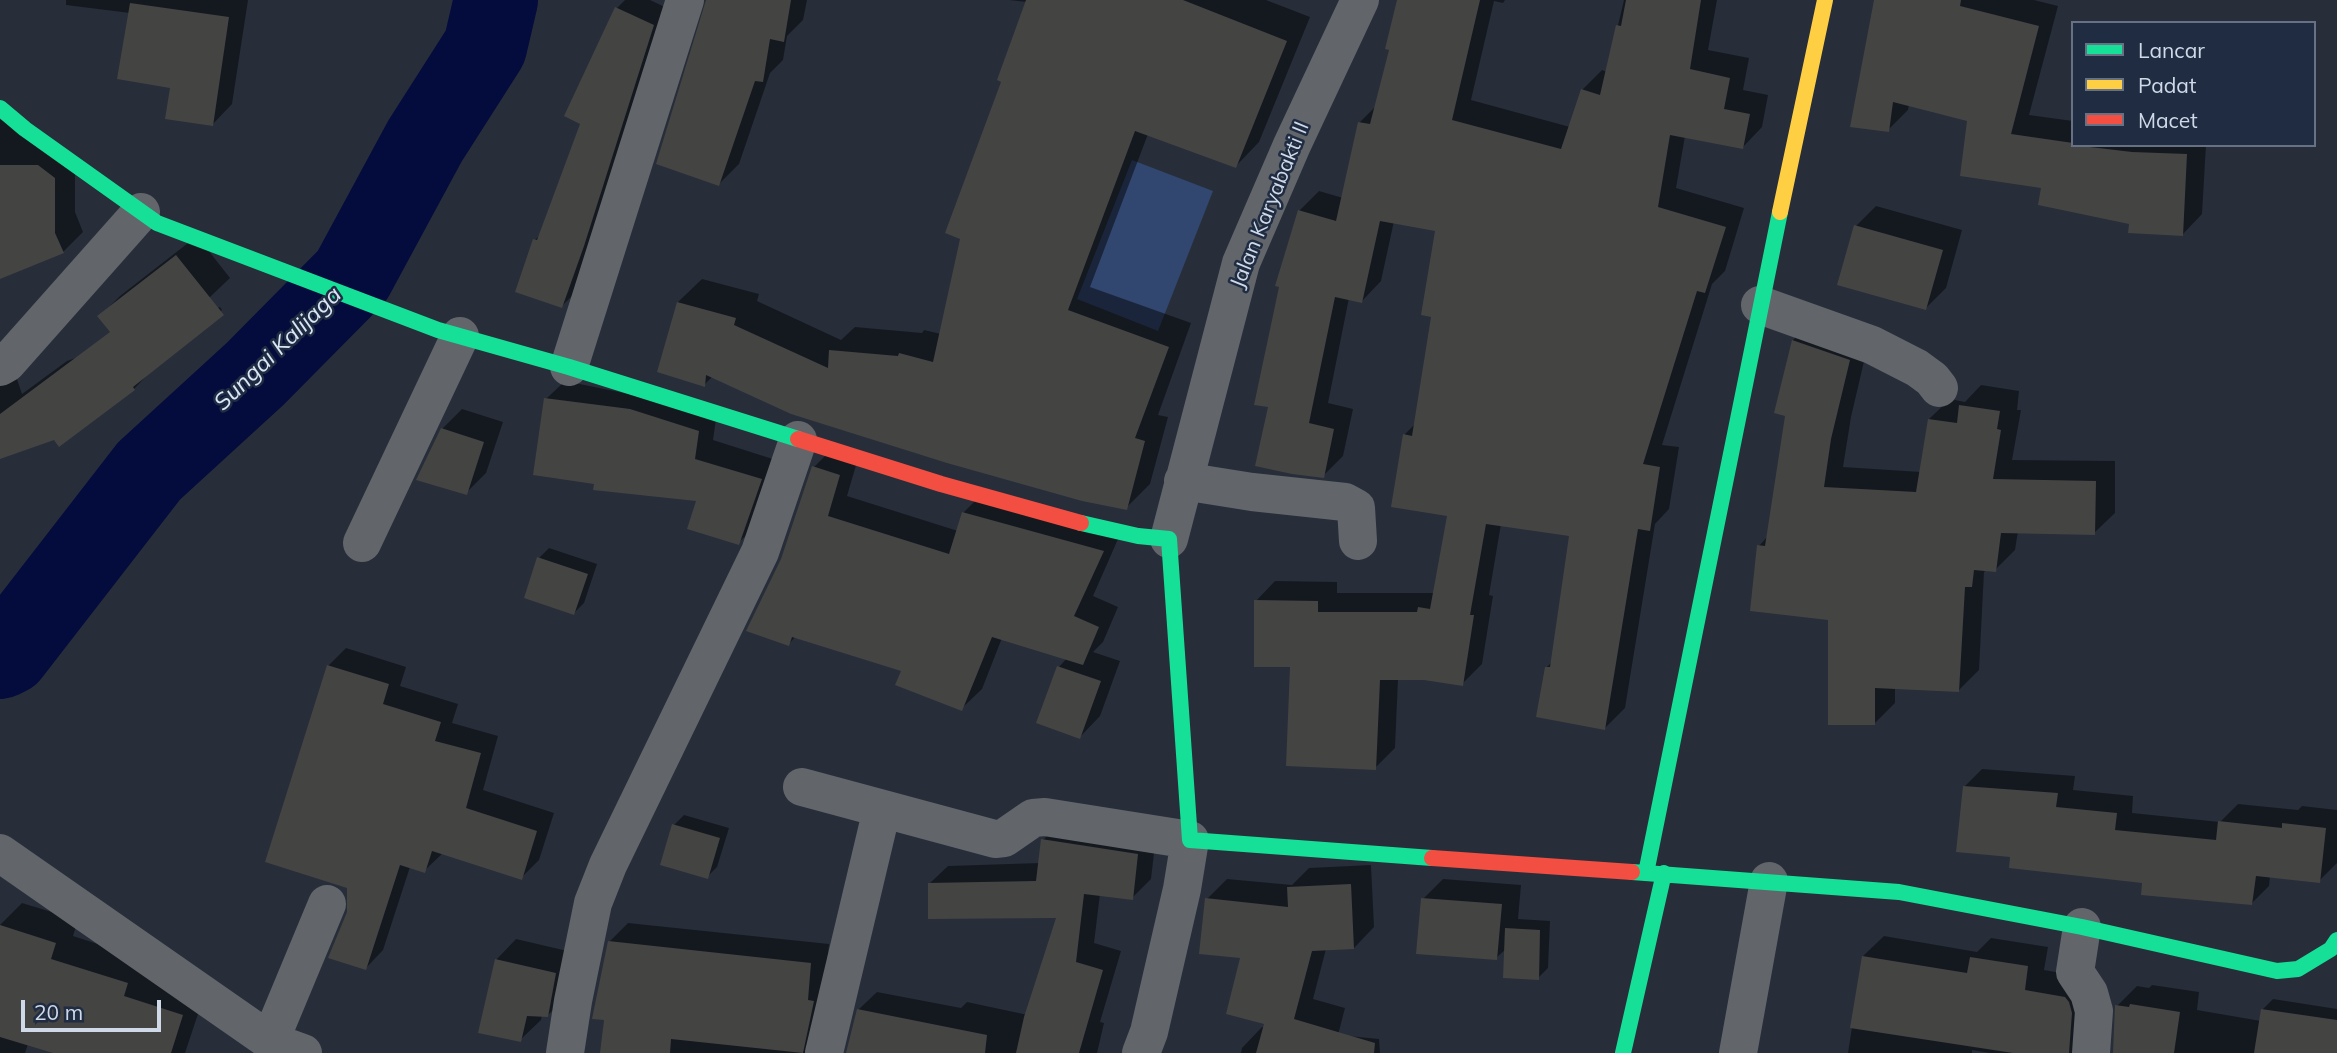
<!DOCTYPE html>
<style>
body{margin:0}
#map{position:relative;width:2337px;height:1053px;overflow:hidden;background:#272e3a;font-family:Mulish,sans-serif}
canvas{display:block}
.legend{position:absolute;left:2071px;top:21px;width:245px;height:126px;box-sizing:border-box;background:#1f2c42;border:2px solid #667184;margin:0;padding:9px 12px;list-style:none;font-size:21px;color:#d0d9e8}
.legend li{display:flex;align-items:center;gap:14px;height:35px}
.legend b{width:35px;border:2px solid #667184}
.scale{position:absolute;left:21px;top:1000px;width:140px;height:32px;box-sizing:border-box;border:4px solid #d0d9e8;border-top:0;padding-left:9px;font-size:21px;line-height:24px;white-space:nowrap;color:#d0d9e8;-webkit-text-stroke:5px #1f2c42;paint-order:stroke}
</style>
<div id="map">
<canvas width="2337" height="1053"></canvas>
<ul class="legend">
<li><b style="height:9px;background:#16e098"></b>Lancar</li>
<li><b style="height:9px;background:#ffcf43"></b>Padat</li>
<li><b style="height:9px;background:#f24e42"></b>Macet</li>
</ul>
<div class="scale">20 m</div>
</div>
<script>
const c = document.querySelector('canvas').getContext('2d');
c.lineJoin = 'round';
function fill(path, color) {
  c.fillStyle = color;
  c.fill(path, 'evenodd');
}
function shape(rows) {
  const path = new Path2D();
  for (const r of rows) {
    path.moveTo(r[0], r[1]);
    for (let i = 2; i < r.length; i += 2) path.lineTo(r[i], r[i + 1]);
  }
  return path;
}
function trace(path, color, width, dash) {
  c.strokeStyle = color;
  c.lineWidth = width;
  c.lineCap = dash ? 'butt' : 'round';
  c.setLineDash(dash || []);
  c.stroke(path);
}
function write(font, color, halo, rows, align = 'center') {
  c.font = font + ' Mulish,sans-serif';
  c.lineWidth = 5;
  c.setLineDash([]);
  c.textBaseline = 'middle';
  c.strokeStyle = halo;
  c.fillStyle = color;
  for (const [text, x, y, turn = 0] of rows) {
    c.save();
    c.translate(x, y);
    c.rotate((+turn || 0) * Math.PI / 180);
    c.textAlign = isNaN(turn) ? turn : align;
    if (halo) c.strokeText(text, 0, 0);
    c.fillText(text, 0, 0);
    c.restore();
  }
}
const green = shape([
 [1132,160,1213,191,1158,331,1077,299]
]);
const shadow = shape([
 [66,0,248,0,232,104,212,125,172,86,130,13,66,5],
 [625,0,650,0,669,9,578,290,562,306,535,240,541,234,582,123,617,8],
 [708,0,807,0,803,20,787,36,783,60,770,73,739,164,719,184],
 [1009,0,1266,0,1310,17,1259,142,1236,166,1148,134,1090,287,1191,323,1158,415,1168,417,1150,484,1126,508,713,376,704,385,678,302,702,279,759,294,757,301,841,340,855,327,922,333,924,330,941,334,1003,81,1027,2],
 [1401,0,1505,0,1503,3,1494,1,1471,100,1570,127,1582,90,1602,70,1607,72,1624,0,1717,0,1708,50,1749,58,1743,90,1768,95,1762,127,1743,147,1685,136,1676,188,1744,208,1725,271,1712,284,1662,445,1679,447,1669,509,1655,524,1625,708,1605,728,1547,667,1552,662,1571,534,1501,524,1489,595,1493,596,1482,664,1462,684,1424,679,1398,679,1395,748,1375,768,1292,666,1256,601,1275,581,1337,582,1337,593,1435,593,1449,514,1404,435,1416,423,1432,316,1437,230,1394,221,1381,281,1362,301,1349,298,1328,403,1353,409,1343,456,1323,476,1270,406,1299,211,1319,191,1343,198,1359,123,1377,105],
 [1876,0,2034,0,2058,6,2029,115,2073,121,2073,145,2206,145,2202,214,2183,234,2131,223,2044,186,1969,119,1909,104,1908,110,1888,130],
 [0,119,75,157,75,212,83,232,63,252,0,253],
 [1876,206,1962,230,1946,288,1926,308,1856,226],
 [197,236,230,278,210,297,103,313,120,296],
 [220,307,222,310,201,331,154,368,134,389,60,445,55,438,0,457,0,385,17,379,22,394,67,361],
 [1813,320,1869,340,1851,417,1843,467,1921,472,1929,419,1950,399,1965,402,1981,385,2019,391,2017,410,2021,410,2012,460,2115,461,2115,513,2094,533,2018,531,2015,550,1995,570,1988,569,1984,572,1979,670,1959,690,1895,687,1895,703,1874,724,1830,619,1759,546,1768,536,1787,414,1793,340],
 [565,381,717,412,713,440,779,461,757,525,738,543,698,500,596,482,546,399],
 [462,409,503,422,486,473,466,493,442,429],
 [834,447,859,455,847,496,958,531,963,513,983,493,1122,530,1093,596,1118,607,1103,642,1093,652,1120,661,1100,716,1080,737,1059,667,1067,658,1002,638,982,689,961,709,903,670,796,636,789,644,782,560,814,467],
 [549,548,597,564,584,603,574,613,539,558],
 [346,648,406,667,400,686,458,704,452,723,498,736,483,790,554,813,539,860,521,878,443,853,424,871,410,867,383,950,366,968,349,913,349,887,328,666],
 [1982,769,2075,776,2073,790,2133,796,2132,813,2220,822,2238,804,2298,810,2302,806,2337,810,2337,863,2319,881,2270,876,2269,886,2252,903,2012,856,1964,787],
 [684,815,729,828,717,867,707,877,674,825],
 [1061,822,1156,836,1151,879,1132,898,1100,894,1094,943,1121,951,1100,1022,1104,1023,1097,1053,848,1053,858,1010,877,992,961,1008,967,1002,1028,1015,1058,916,929,884,948,866,1040,863,1043,840],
 [1371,865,1374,927,1354,948,1326,949,1313,999,1345,1008,1338,1035,1379,1039,1380,1053,1241,1053,1242,1048,1262,1027,1265,1028,1266,1022,1243,957,1207,899,1227,879,1292,885,1309,868],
 [1443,879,1521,885,1518,919,1550,921,1548,968,1538,978,1506,949,1496,958,1423,899],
 [22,903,78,920,73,936,150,961,205,993,185,1053,58,1053,28,1044,25,1053,0,1053,0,925],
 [628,923,829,944,825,982,832,1053,602,1053,609,942],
 [1884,936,1977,952,1991,938,2048,947,2044,970,2085,977,2088,1053,1990,1053,1972,1050,1972,1053,1848,1053,1863,956],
 [516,939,576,953,568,995,548,1015,542,1015,541,1020,520,1040,496,960],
 [2152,985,2199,992,2197,1010,2261,1021,2263,1009,2273,999,2337,1009,2337,1053,2115,1053,2117,1006,2137,986,2149,988]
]);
const river = shape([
 [0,657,8,653,149,471,255,374,352,276,425,141,485,47,496,0]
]);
const building = shape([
 [706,0,791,0,784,42,770,39,763,82,755,81,719,186,656,164],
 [1026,0,1183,0,1287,41,1236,168,1135,131,1068,310,1169,347,1135,438,1145,441,1127,510,1082,501,947,463,791,414,706,375,705,387,657,372,677,302,736,318,734,325,828,368,829,350,898,356,899,353,933,362,960,239,945,233,1001,82,997,80],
 [1397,0,1480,0,1452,120,1561,149,1581,89,1600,95,1616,25,1621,26,1626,0,1701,0,1690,69,1730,78,1724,109,1750,114,1743,149,1670,135,1658,207,1726,227,1705,293,1697,291,1643,464,1660,467,1650,531,1638,529,1605,730,1536,717,1545,667,1550,667,1569,536,1486,524,1470,615,1474,615,1463,686,1424,680,1380,680,1376,770,1286,766,1290,667,1254,667,1254,600,1318,601,1318,612,1417,612,1418,607,1430,609,1447,516,1391,507,1403,434,1412,436,1431,317,1421,315,1435,231,1380,221,1362,303,1335,297,1309,423,1334,429,1324,478,1292,474,1255,466,1268,407,1254,405,1279,287,1275,286,1298,210,1336,221,1358,122,1370,124,1389,50,1385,49],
 [1874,0,1961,0,1960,6,2039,26,2011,134,2073,143,2073,145,2132,152,2187,154,2183,236,2128,233,2129,224,2038,205,2041,188,1960,176,1967,121,1893,102,1889,132,1850,127],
 [130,3,229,17,213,126,165,119,170,88,117,79],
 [615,7,654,25,584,246,562,308,515,292,533,239,537,240,580,124,564,116],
 [0,165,38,165,55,178,55,233,64,253,0,279],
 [1854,225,1943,250,1926,310,1837,285],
 [176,255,224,315,133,387,135,390,59,447,54,440,0,459,0,414,110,332,97,316],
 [1792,340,1850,360,1831,439,1824,487,1916,492,1928,419,1957,423,1959,405,2000,411,1997,429,2001,430,1993,479,2096,481,2095,535,2001,533,1996,572,1974,570,1972,587,1965,587,1959,692,1875,688,1875,725,1828,725,1828,620,1750,611,1757,545,1765,546,1785,416,1774,413],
 [544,398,630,409,699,431,695,459,762,479,739,545,687,529,696,501,593,490,594,484,533,475],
 [441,428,484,442,467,495,416,480],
 [812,466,840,475,828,516,949,554,962,512,1104,551,1074,616,1099,627,1083,665,992,637,962,711,895,685,901,671,792,637,789,646,746,631,781,559],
 [537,557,588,574,574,615,524,598],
 [327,665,389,684,383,704,441,722,435,741,481,753,466,808,537,831,522,880,432,851,425,873,400,865,366,970,328,958,347,912,347,888,265,862],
 [1057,666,1101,681,1080,739,1036,723],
 [1963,786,2058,793,2056,807,2117,813,2115,830,2216,840,2218,821,2282,828,2282,823,2326,828,2320,883,2256,876,2252,905,2141,895,2142,883,2009,868,2010,857,1956,852],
 [672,824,720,838,708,879,660,865],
 [1041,839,1138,854,1133,900,1084,894,1076,962,1103,970,1079,1053,1016,1053,1024,1017,1056,918,928,919,928,883,1036,881],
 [1351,884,1354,949,1312,951,1294,1019,1375,1043,1374,1053,1256,1053,1264,1024,1226,1014,1240,958,1199,954,1205,898,1288,907,1287,887],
 [1421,898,1502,904,1497,960,1416,954],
 [0,925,56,943,51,959,128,983,124,996,183,1015,171,1053,53,1053,0,1037],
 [1505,928,1540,930,1539,980,1503,978],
 [608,941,811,963,808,1000,814,1001,803,1053,671,1039,670,1053,600,1053,604,1020,592,1019],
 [1862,956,1967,973,1970,957,2028,966,2025,990,2065,997,2069,1002,2072,1013,2069,1053,2013,1053,1850,1028],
 [495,959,556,973,548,1017,527,1016,521,1042,478,1033],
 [2130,1004,2180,1012,2174,1053,2113,1053,2115,1005,2129,1007],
 [857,1009,987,1035,985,1053,846,1053],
 [2261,1009,2337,1020,2337,1053,2254,1053]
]);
const street = shape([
 [1760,305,1872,345,1917,368,1932,379,1939,388],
 [0,367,7,363,141,212],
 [569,367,685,0],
 [1183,481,1252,492,1345,502,1356,508,1358,541],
 [1169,539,1241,263,1292,145,1360,0],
 [362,543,460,336],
 [802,787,995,839,1004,838,1033,818,1045,817,1190,840,1182,889,1149,1032,1141,1053],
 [0,853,270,1041,303,1053],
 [2082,927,2075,972,2089,993,2094,1011,2091,1053],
 [270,1041,327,904],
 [565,1053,573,1001,593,903,608,865,760,552,798,440],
 [824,1053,882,809],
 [1738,1053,1769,881]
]);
const fast = shape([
 [0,108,25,129,157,223,438,330,569,367,798,439],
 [1081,523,1138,536,1169,539,1190,840,1432,858],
 [1632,872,1899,892,2082,927,2277,971,2298,969,2331,949,2337,940],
 [1646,873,1780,212],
 [1623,1053,1664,873]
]);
const slow = shape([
 [1780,212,1825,0]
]);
const jam = shape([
 [798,439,941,484,1081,523],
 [1432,858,1632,872]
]);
const streetNames = [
 ["Jalan Karyabakti II",1270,205,-68]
];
const waterNames = [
 ["Sungai Kalijaga",278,349,-44]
];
fill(green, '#31476f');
fill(shadow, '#0007');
trace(river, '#040b3d', 84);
fill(building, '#444443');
trace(street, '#62666b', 38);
trace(fast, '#16e098', 16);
trace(slow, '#ffcf43', 16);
trace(jam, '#f24e42', 16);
write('21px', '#d0d9e8', '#1f2c42', streetNames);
write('italic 23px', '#dae5f6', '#1f2c42', waterNames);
</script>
